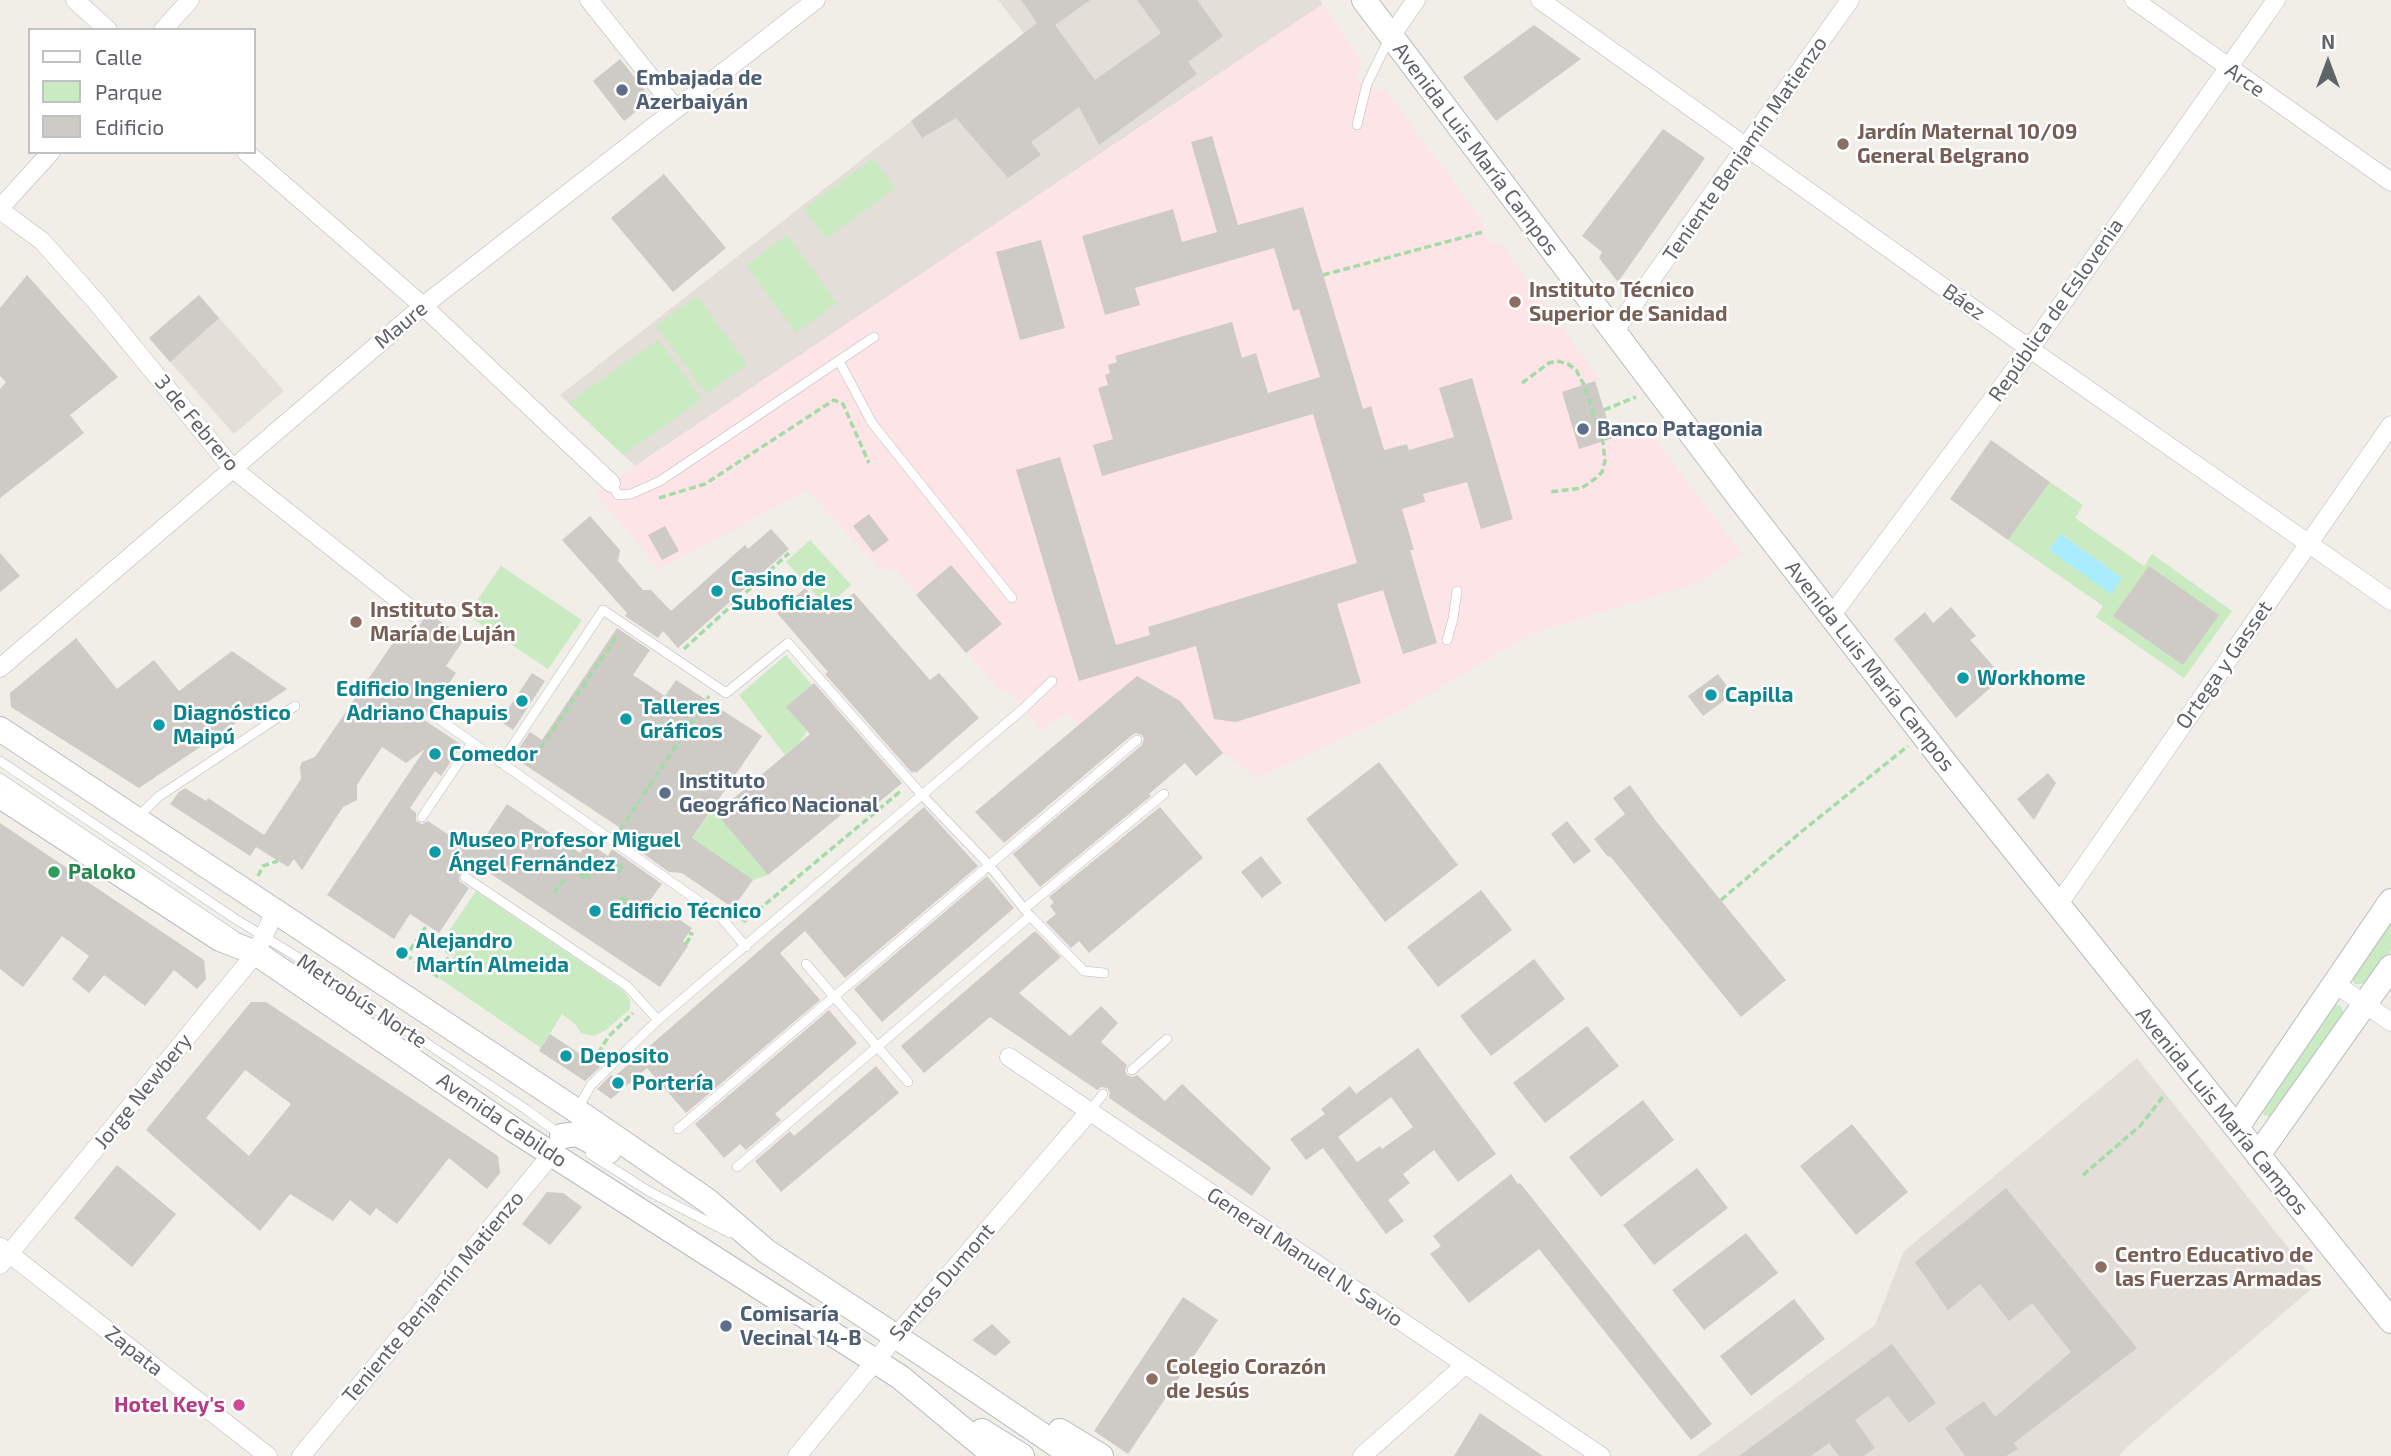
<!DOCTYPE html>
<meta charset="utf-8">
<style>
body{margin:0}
#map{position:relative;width:2391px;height:1456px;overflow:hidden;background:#f1ede7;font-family:"Exo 2",sans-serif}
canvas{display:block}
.legend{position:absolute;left:28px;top:28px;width:228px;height:126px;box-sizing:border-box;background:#fff;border:2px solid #bfc1c3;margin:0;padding:9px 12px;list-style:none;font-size:21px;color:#5e6468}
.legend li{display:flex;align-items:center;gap:14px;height:35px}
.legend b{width:35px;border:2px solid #bfc1c3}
.north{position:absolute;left:2293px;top:28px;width:70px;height:70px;-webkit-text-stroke:5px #fff;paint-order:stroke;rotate:0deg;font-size:19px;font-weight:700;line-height:28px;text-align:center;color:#5e6468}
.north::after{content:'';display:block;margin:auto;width:24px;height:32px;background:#5e6468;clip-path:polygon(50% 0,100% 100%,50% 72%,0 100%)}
</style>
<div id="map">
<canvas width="2391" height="1456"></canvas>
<ul class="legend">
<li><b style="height:9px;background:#fff"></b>Calle</li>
<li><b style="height:19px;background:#caeac2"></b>Parque</li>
<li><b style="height:19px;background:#cecac6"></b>Edificio</li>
</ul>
<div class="north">N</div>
</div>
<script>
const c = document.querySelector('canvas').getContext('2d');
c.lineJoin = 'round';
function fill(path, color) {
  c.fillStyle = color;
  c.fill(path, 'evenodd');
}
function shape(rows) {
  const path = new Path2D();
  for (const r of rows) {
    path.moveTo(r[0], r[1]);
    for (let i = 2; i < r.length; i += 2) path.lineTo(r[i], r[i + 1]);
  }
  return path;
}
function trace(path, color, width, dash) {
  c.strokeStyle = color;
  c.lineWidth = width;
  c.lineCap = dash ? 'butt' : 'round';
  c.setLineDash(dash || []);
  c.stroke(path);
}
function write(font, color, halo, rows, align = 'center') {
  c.font = font + ' "Exo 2",sans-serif';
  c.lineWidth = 5;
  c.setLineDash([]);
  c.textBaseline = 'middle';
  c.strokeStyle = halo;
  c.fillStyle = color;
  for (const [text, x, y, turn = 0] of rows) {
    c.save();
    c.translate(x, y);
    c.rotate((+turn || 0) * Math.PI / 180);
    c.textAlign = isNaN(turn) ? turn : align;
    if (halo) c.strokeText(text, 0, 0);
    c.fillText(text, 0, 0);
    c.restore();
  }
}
const education = shape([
 [998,0,1320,0,1323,4,635,466,560,395,1024,33],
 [199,295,284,391,234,434,149,338],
 [2137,1058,2317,1284,2128,1446,2119,1456,1697,1456,1875,1325,1904,1251]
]);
const medical = shape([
 [1323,4,1361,61,1356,75,1377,92,1385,90,1482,220,1486,242,1500,242,1598,377,1595,382,1613,438,1639,427,1647,430,1742,553,1697,584,1534,632,1397,713,1257,778,1223,753,1180,701,1137,676,1079,725,1067,712,1042,731,1007,689,1001,692,897,570,880,569,807,490,659,569,595,493]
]);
const green = shape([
 [873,158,895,188,826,239,804,209],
 [787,235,837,303,796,333,746,265],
 [697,296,747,364,706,394,656,325],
 [658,340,702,399,623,455,568,403],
 [2050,482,2083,505,2075,518,2144,566,2152,554,2232,611,2184,678,2096,617,2103,606,2008,540],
 [2061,534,2122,578,2049,550],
 [810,540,851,585,827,607,786,562],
 [501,566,582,620,548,669,467,615],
 [786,655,812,685,787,707,807,731,800,742,785,755,739,695],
 [712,810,716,812,768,875,753,880,673,866],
 [476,891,624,991,630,1001,630,1009,606,1030,594,1036,581,1033,575,1024,562,1014,541,1048,439,978,456,953,441,943],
 [2391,915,2391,950,2367,984,2355,984,2351,978],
 [2334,1004,2341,1006,2345,1017,2271,1117,2264,1115,2260,1109]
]);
const water = shape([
 [2061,534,2122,578,2111,594,2049,550]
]);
const building = shape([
 [1021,0,1090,0,1055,25,1095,80,1161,33,1137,0,1197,0,1223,36,1188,62,1197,74,1099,145,1079,107,1031,142,1041,155,1008,178,956,118,922,138,911,121,1037,23],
 [1534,25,1581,59,1496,121,1463,77],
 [620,59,652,99,624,121,593,81],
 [1663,129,1705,158,1618,282,1599,258,1602,252,1582,236],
 [1212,136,1238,225,1303,207,1363,409,1371,406,1384,450,1407,444,1409,450,1454,437,1439,388,1472,378,1513,519,1481,529,1467,482,1423,494,1425,502,1402,509,1414,550,1410,550,1437,643,1403,654,1383,590,1337,604,1361,683,1236,722,1214,719,1196,646,1079,681,1016,470,1060,457,1116,645,1150,635,1148,627,1357,563,1313,414,1102,476,1093,445,1113,439,1098,388,1108,385,1105,375,1110,373,1108,365,1117,362,1115,356,1232,322,1242,358,1256,353,1268,393,1320,377,1299,309,1293,311,1274,248,1135,288,1140,305,1105,315,1082,236,1173,209,1182,242,1217,232,1191,142],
 [664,174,726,248,673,292,611,218],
 [1041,240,1065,328,1020,340,996,252],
 [27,275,118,377,70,415,84,433,0,498,0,389,6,382,0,376,0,308],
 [199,295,219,318,170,362,149,338],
 [1595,381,1613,438,1579,449,1562,392],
 [1991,440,2050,482,2008,540,1950,499],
 [869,514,889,540,873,552,853,526],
 [590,516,620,550,618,561,643,590,651,590,671,611,745,545,748,549,771,529,789,549,678,648,663,631,658,638,625,616,627,613,562,540],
 [665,526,679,551,662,560,648,535],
 [0,553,20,576,0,592],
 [951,565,1002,624,966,653,916,595],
 [2149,566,2219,615,2183,665,2113,616],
 [805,588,828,615,854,593,930,680,939,673,979,718,916,773,915,771,912,773,825,674,828,672,777,613],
 [1951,607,1976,636,1970,640,2003,677,1956,718,1894,639,1925,612,1933,623],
 [428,613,465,638,446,666,456,673,424,720,462,745,441,776,435,771,410,808,416,813,416,821,422,824,428,821,470,849,474,843,479,846,507,804,580,853,587,842,608,856,612,849,662,884,650,900,692,928,683,941,688,946,660,987,482,868,477,877,466,870,460,873,459,881,469,888,439,933,410,914,394,939,327,895,425,749,406,763,382,747,357,785,357,800,343,807,302,870,294,859,288,867,256,847,250,856,170,804,179,792,185,788,206,801,208,798,264,835,301,779,300,767,302,762,315,757,399,634,409,640],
 [617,628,650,650,633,675,665,696,676,680,762,736,692,838,753,880,733,908,682,873,669,872,620,837,625,831,513,757,530,732,542,740],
 [76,638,117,689,154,660,179,691,232,651,287,689,139,788,11,707,10,693],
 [532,673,545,681,513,730,500,721],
 [1718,674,1733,694,1703,716,1688,696],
 [1137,676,1180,701,1223,753,1196,776,1185,763,1149,794,1151,796,1040,887,1013,854,1142,745,1144,739,1142,735,1136,733,1132,735,1004,843,975,812],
 [814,683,902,783,873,807,864,796,768,875,716,813,810,734,786,707],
 [1379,762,1458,865,1385,922,1306,819],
 [2048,773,2056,783,2034,820,2017,799],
 [1630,785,1656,821,1786,980,1741,1017,1610,856,1608,857,1594,839,1625,814,1613,798],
 [924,807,978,866,845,978,805,931,780,953,820,1000,686,1113,647,1068,611,1099,597,1089,611,1075,614,1077],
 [1160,807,1203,858,1089,953,1079,941,1071,948,1046,922,1056,914,1050,906,1054,902,1049,897],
 [1567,821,1591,851,1574,864,1551,834],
 [0,823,204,960,206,979,197,989,174,970,145,1006,104,975,89,993,72,979,89,956,62,936,23,987,0,969],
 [1261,856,1282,883,1262,898,1241,872],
 [987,876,1014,908,882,1022,854,989],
 [1481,890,1512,930,1438,987,1407,947],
 [1035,931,1061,957,1019,993,1070,1036,1101,1006,1118,1023,1101,1042,1127,1065,1125,1071,1127,1075,1133,1077,1137,1075,1165,1101,1182,1084,1271,1168,1252,1196,1109,1098,1110,1092,1107,1088,1101,1087,1097,1090,990,1017,924,1073,901,1046],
 [1534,959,1565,999,1491,1056,1460,1016],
 [251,1002,266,1002,498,1156,500,1173,487,1189,449,1158,397,1224,376,1208,370,1216,350,1200,333,1221,290,1194,260,1231,146,1130],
 [245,1070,291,1104,249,1156,206,1118],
 [829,1010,857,1043,775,1114,781,1120,746,1150,740,1144,724,1158,695,1124],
 [1587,1026,1619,1066,1545,1123,1513,1083],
 [550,1034,592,1062,600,1067,585,1081,539,1051],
 [1418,1048,1496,1154,1458,1182,1434,1150,1403,1174,1410,1183,1388,1200,1404,1221,1386,1234,1323,1148,1306,1160,1290,1139,1325,1114,1321,1109,1350,1086,1356,1094],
 [1391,1097,1413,1127,1382,1149,1380,1146,1357,1162,1338,1137],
 [876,1066,899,1093,781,1192,755,1161,790,1131,794,1136],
 [1643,1100,1674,1140,1601,1197,1569,1157],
 [1852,1124,1908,1192,1856,1235,1800,1166],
 [117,1165,176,1214,132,1267,74,1218],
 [1697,1168,1728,1208,1654,1265,1623,1225],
 [1511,1174,1518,1184,1520,1183,1712,1424,1691,1440,1539,1249,1469,1303,1430,1254,1441,1246,1433,1236],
 [2006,1188,2137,1348,2014,1443,2018,1449,2006,1456,1965,1456,1945,1428,1984,1401,1995,1417,2071,1352,2032,1303,2009,1321,1980,1284,1948,1310,1915,1262],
 [547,1192,563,1193,582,1207,550,1245,522,1224],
 [1746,1233,1778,1273,1704,1330,1672,1290],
 [1183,1297,1218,1320,1128,1454,1094,1431],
 [1794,1299,1825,1339,1751,1396,1720,1356],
 [992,1324,1011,1342,995,1356,972,1340],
 [1892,1344,1936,1403,1909,1423,1888,1396,1855,1420,1875,1448,1864,1456,1839,1456,1829,1443,1811,1456,1739,1456],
 [1480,1413,1543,1456,1454,1456]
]);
const path = shape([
 [1323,275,1483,232],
 [1522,383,1549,363,1557,361,1568,364,1576,370,1584,385,1603,442,1605,461,1602,472,1596,478,1582,488,1550,492],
 [1604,410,1636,397],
 [659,498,705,484,834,400,843,404,869,463],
 [684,649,789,553],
 [529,765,617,636],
 [620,830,709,696],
 [621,872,611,866,614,862,623,868],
 [579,874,587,879,589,876,582,871],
 [258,876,263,866,278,861],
 [554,893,566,877],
 [1721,900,1801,832,1908,746],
 [627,906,620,901,622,898,630,902],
 [741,918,745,921,902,790],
 [686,944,692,934,689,933],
 [406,955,437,976,451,954,421,934],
 [404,959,427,925],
 [592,1062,609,1036,633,1013],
 [2083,1175,2141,1125,2165,1094]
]);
const lane = shape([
 [1357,125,1367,84,1389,39],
 [839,361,872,423,1012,598],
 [611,483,618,495,631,494,660,481,874,337],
 [1447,640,1453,619,1457,591],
 [436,717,720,916,746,947],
 [0,761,234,918,294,955,527,1110,561,1135],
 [501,763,603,610,726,693,788,643,922,795,989,865,1030,916,1084,971,1104,973],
 [0,778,234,935],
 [422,817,472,743],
 [137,818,158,797,295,706],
 [465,877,627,986,658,1020],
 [1024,909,1164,794],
 [806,964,908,1082],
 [1132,1070,1167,1039],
 [577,1110,591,1085,658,1020,1024,708,1052,681],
 [1090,1111,1103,1094],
 [678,1129,1137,740],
 [590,1154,650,1192,730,1233],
 [737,1167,1030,916]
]);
const street = shape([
 [75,0,108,30],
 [589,0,676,109],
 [1540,0,2030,349,2391,601],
 [2134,0,2391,182],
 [163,30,190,0],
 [1391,36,1416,0],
 [246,152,423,306,611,483],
 [0,208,51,152],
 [0,210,42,241,98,304,233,469,415,613],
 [1614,332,1850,0],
 [1831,616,2030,349,2276,0],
 [0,668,423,306,816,0],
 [2058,905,2391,425],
 [2334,983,2391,1022],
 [1009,1057,1601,1456],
 [1,1247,268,1456],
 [0,1265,256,953,275,911],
 [301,1456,552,1154,557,1145],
 [797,1456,896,1336,1090,1111],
 [1362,1456,1465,1365]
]);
const secondary = shape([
 [1364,0,1744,504,1949,768,2391,1321],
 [0,729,577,1111,708,1201,766,1251,927,1357,1073,1456],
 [0,796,220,939,256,953,514,1130,900,1377,995,1456],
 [2237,1127,2391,901],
 [562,1136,577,1134,609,1151],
 [2258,1155,2391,967],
 [982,1431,1022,1456],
 [1060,1431,1101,1456]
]);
const markers = [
 [622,90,7,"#5c6f8a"],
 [1843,144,7,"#8d6e63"],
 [1515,302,7,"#8d6e63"],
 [1583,429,7,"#5c6f8a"],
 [717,591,7,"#0f9aa8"],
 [356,622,7,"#8d6e63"],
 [1963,678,7,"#0f9aa8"],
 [1711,695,7,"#0f9aa8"],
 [522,701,7,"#0f9aa8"],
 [626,719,7,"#0f9aa8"],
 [159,725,7,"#0f9aa8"],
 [435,754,7,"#0f9aa8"],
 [665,793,7,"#5c6f8a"],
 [435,852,7,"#0f9aa8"],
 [54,872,7,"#2e9e5b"],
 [595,911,7,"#0f9aa8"],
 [402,953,7,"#0f9aa8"],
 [566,1056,7,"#0f9aa8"],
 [618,1083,7,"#0f9aa8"],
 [2101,1267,7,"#8d6e63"],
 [726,1326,7,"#5c6f8a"],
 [1152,1379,7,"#8d6e63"],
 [239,1405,7,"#d1479c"]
];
const serviceNames = [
 ["Embajada de",636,78],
 ["Azerbaiyán",636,102],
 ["Banco Patagonia",1597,429],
 ["Instituto",679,781],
 ["Geográfico Nacional",679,805],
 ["Comisaría",740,1314],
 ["Vecinal 14-B",740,1338]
];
const streetNames = [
 ["Arce",2245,80,35],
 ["Avenida Luis María Campos",1476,149,53],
 ["Teniente Benjamín Matienzo",1745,149,-55],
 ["Báez",1964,302,35],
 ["República de Eslovenia",2056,310,-55],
 ["Maure",401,325,-40],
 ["3 de Febrero",197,423,50],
 ["Ortega y Gasset",2224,665,-55],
 ["Avenida Luis María Campos",1870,666,52],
 ["Metrobús Norte",362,1001,34],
 ["Jorge Newbery",143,1091,-51],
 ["Avenida Luis María Campos",2222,1111,51],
 ["Avenida Cabildo",502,1120,34],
 ["General Manuel N. Savio",1305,1257,34],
 ["Santos Dumont",942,1282,-49],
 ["Teniente Benjamín Matienzo",433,1297,-50],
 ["Zapata",134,1351,38]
];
const educationNames = [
 ["Jardín Maternal 10/09",1857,132],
 ["General Belgrano",1857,156],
 ["Instituto Técnico",1529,290],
 ["Superior de Sanidad",1529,314],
 ["Instituto Sta.",370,610],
 ["María de Luján",370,634],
 ["Centro Educativo de",2115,1255],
 ["las Fuerzas Armadas",2115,1279],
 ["Colegio Corazón",1166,1367],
 ["de Jesús",1166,1391]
];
const cultureNames = [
 ["Casino de",731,579],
 ["Suboficiales",731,603],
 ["Workhome",1977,678],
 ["Edificio Ingeniero",508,689,"right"],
 ["Adriano Chapuis",508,713,"right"],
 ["Capilla",1725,695],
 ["Talleres",640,707],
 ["Gráficos",640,731],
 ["Diagnóstico",173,713],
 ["Maipú",173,737],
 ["Comedor",449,754],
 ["Museo Profesor Miguel",449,840],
 ["Ángel Fernández",449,864],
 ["Edificio Técnico",609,911],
 ["Alejandro",416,941],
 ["Martín Almeida",416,965],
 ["Deposito",580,1056],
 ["Portería",632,1083]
];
const leisureNames = [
 ["Paloko",68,872]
];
const hotelNames = [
 ["Hotel Key's",225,1405]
];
fill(education, '#e3ded8');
fill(medical, '#fde4e7');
fill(green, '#caeac2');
fill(water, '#a9ecff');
fill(building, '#cecac6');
trace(lane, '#b7bbbe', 10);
trace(street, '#b7bbbe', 19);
trace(secondary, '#b5bbbf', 26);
trace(path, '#a4dca7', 3.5, [7, 3.5]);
trace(lane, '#fff', 9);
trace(street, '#fff', 18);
trace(secondary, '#fff', 24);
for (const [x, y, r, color] of markers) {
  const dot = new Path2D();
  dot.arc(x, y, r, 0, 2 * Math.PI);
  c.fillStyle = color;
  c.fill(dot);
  trace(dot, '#fff', 2.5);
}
write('bold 21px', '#4e5e75', '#fff', serviceNames, 'left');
write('21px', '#5e6468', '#fff', streetNames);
write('bold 21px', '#785e54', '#fff', educationNames, 'left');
write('bold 21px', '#0d838f', '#fff', cultureNames, 'left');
write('bold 21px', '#27864d', '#fff', leisureNames, 'left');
write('bold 21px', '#b23c85', '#fff', hotelNames, 'right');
</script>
